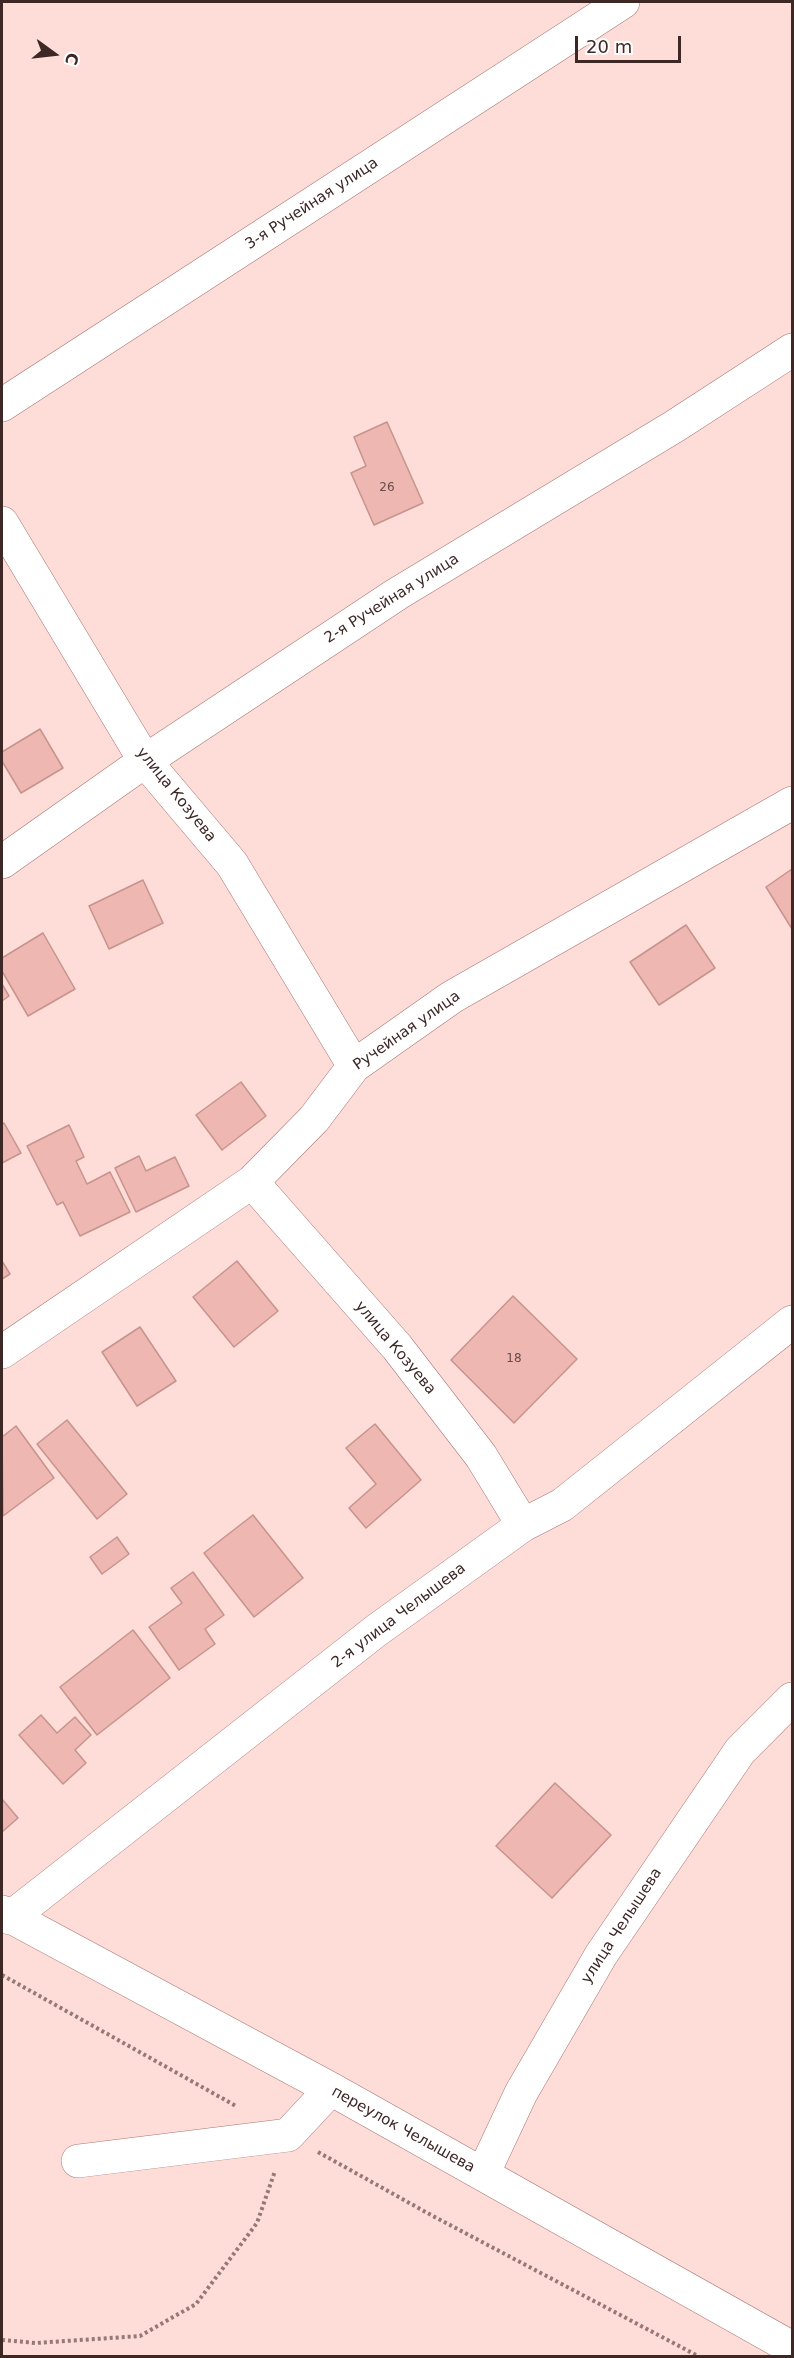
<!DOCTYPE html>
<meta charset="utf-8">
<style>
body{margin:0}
#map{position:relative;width:794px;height:2358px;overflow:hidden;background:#fedcd8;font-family:"DejaVu Sans",sans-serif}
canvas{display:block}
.frame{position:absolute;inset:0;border:3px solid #3d2826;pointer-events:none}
.north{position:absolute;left:24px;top:24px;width:60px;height:60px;-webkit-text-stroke:4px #fff;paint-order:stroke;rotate:105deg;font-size:16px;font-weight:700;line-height:24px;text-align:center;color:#3d2826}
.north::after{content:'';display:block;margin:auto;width:21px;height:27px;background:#3d2826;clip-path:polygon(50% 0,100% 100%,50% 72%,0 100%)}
.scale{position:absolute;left:575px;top:36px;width:106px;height:27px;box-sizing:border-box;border:3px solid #3d2826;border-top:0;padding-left:8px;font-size:18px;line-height:21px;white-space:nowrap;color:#3d2826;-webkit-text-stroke:4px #fff;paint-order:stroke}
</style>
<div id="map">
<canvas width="794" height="2358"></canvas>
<div class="frame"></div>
<div class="north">С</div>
<div class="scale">20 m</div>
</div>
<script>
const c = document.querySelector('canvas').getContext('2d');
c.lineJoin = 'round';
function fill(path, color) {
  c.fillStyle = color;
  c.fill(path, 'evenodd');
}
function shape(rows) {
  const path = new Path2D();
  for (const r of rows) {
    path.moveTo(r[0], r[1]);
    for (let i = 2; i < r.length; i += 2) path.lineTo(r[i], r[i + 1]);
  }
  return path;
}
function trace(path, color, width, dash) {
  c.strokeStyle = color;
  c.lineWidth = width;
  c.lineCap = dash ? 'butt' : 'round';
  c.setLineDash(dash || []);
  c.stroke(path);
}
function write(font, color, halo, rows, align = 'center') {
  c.font = font + ' "DejaVu Sans",sans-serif';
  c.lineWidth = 4.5;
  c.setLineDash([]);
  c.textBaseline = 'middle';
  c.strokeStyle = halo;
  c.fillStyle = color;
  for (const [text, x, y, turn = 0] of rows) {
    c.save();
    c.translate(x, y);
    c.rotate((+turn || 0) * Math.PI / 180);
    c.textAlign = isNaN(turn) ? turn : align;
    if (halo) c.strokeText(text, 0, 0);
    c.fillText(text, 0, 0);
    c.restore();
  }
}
const building = shape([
 [387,422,423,503,374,525,351,473,366,466,354,437,387,422],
 [40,729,63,768,21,793,2,761,2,752,40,729],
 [792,869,792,929,766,887,792,869],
 [143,880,163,923,109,949,89,906,143,880],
 [686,925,715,968,659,1005,630,962,686,925],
 [43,933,75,989,28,1016,2,971,2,958,43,933],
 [2,984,9,996,2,1001,2,984],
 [241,1082,266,1116,222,1150,196,1115,241,1082],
 [4,1123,21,1153,2,1163,2,1125,4,1123],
 [69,1125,84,1157,76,1161,87,1184,110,1172,130,1212,80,1236,63,1202,57,1205,27,1146,69,1125],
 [139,1156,146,1171,175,1157,189,1186,136,1212,115,1168,139,1156],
 [2,1261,10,1274,2,1279,2,1261],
 [237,1261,278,1311,234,1347,193,1297,237,1261],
 [513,1296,577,1359,514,1423,451,1360,513,1296],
 [140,1327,176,1381,137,1406,102,1352,140,1327],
 [67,1420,127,1494,97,1519,37,1444,67,1420],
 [375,1424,421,1480,366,1528,349,1508,376,1484,346,1448,375,1424],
 [16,1426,54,1478,3,1516,2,1437,16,1426],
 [253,1515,303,1578,254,1617,204,1553,253,1515],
 [117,1537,129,1554,102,1574,90,1557,117,1537],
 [193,1572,224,1615,205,1629,215,1644,179,1670,149,1627,182,1603,171,1588,193,1572],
 [133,1630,170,1678,97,1735,60,1687,133,1630],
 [41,1715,57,1733,75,1717,91,1735,75,1750,86,1763,63,1784,19,1735,41,1715],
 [555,1783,611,1835,552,1898,496,1846,555,1783],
 [2,1799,18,1818,2,1832,2,1799]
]);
const path = shape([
 [2,1975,236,2106],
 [318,2152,431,2215,698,2356],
 [2,2340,36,2343,140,2336,196,2304,257,2223,275,2171]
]);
const minor = shape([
 [2,405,623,2],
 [2,523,145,761,232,864,354,1066],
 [2,862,145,761,397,594,675,426,792,350],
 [252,1182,397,1347,481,1456,523,1525],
 [2,1352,252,1182,314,1119,354,1066,452,997,792,803],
 [2,1912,331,2089,792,2348],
 [10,1918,377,1630,523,1525,562,1505,792,1322],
 [78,2161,288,2135,331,2089],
 [483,2174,521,2093,601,1955,740,1751,792,1699]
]);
const numberNames = [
 ["26",387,488],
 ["18",514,1359]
];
const streetNames = [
 ["3-я Ручейная улица",312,204,-33],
 ["2-я Ручейная улица",392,599,-32],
 ["улица Козуева",176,795,51],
 ["Ручейная улица",407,1031,-35],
 ["улица Козуева",395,1348,50],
 ["2-я улица Челышева",399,1616,-37],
 ["улица Челышева",622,1926,-57],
 ["переулок Челышева",403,2130,29]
];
fill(building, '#eeb7b1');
trace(building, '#c7938d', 1.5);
trace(minor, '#a97771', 34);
trace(path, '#947976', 4, [3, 3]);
trace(minor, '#fff', 33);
write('12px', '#694c49', null, numberNames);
write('15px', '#3d2826', '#fff', streetNames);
</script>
